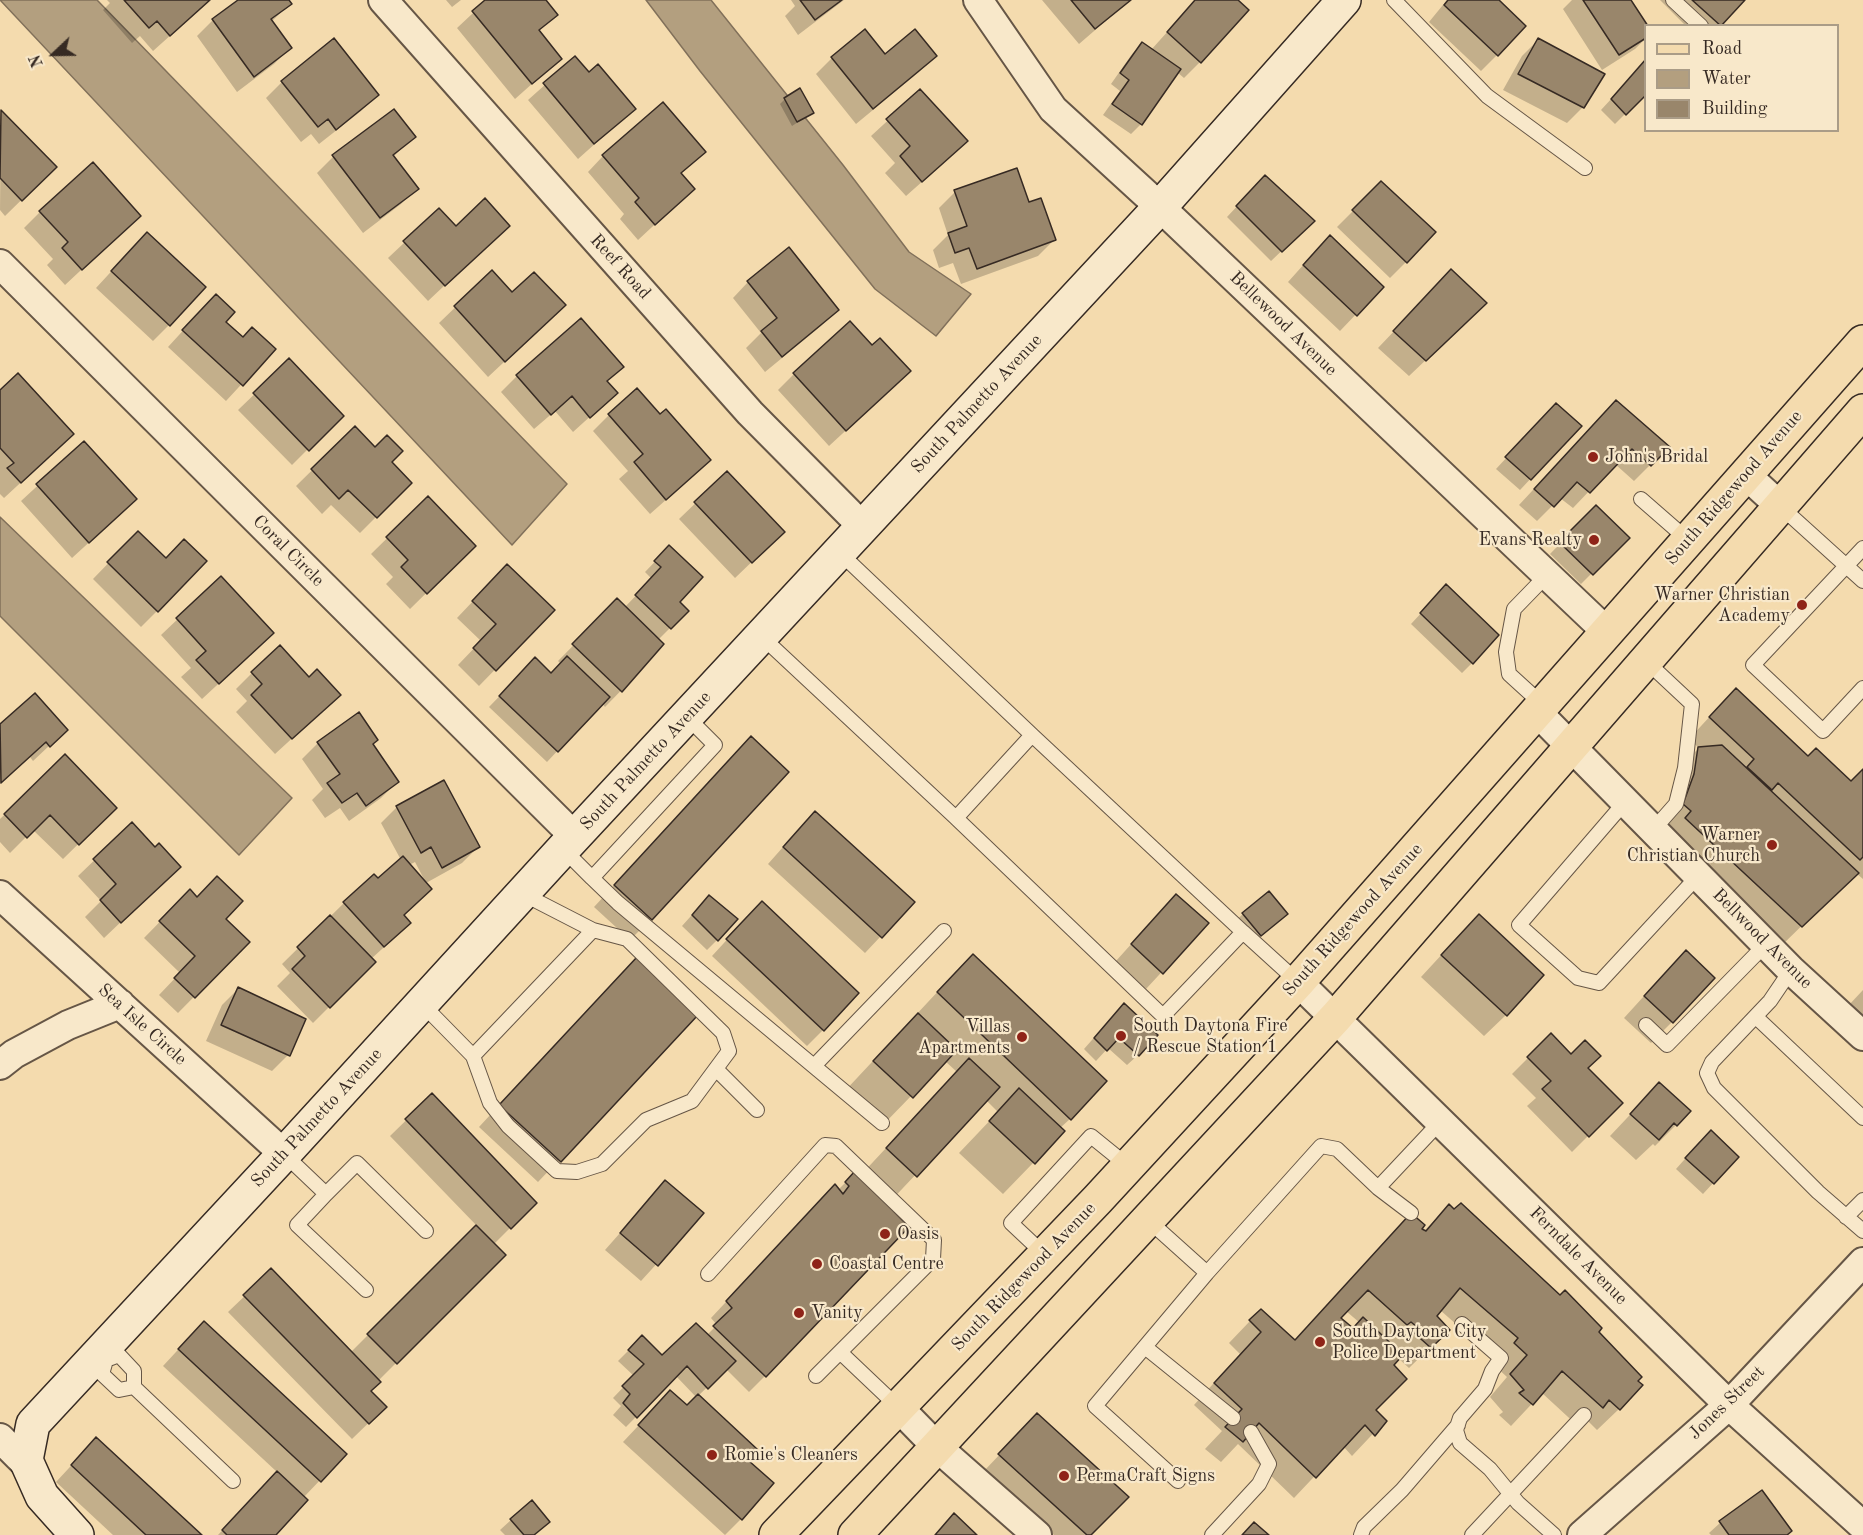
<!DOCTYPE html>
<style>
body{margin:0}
#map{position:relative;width:1863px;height:1535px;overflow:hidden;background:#f4dbae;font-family:"Old Standard TT",serif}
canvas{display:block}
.legend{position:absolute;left:1644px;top:24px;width:195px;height:108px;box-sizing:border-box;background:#f8e8ca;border:2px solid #aa9c87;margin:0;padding:8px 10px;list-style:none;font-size:18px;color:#362a23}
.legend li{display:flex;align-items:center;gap:12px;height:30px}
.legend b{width:30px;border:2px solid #aa9c87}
.north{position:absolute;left:24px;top:24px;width:60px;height:60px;-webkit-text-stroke:4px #f8e8ca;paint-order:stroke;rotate:248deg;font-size:16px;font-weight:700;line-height:24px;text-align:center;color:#362a23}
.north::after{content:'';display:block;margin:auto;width:21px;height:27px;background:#362a23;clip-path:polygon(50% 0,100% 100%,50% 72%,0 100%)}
</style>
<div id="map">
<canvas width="1863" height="1535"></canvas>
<ul class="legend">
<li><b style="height:8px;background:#f4dbae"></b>Road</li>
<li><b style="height:16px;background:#b39f7f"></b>Water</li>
<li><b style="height:16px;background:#99866b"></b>Building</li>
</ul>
<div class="north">N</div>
</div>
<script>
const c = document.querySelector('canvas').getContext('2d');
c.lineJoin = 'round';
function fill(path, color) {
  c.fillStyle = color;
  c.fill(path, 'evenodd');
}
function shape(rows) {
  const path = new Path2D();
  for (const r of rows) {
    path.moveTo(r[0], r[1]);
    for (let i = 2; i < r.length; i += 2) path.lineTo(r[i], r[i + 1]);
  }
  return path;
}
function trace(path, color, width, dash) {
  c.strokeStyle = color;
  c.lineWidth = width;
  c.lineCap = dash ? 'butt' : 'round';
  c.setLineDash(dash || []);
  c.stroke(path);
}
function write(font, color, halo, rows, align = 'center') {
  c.font = font + ' "Old Standard TT",serif';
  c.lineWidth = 4.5;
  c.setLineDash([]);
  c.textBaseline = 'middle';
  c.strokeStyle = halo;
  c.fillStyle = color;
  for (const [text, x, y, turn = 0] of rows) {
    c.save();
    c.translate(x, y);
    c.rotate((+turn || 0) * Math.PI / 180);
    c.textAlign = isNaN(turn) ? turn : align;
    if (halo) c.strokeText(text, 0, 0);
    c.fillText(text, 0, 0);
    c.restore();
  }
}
const water = shape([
 [0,0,97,0,567,484,512,545,0,0],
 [646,0,711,0,843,165,909,252,971,294,936,336,875,289,700,71,646,0],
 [0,517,292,798,239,855,0,616,0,517]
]);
const shadow = shape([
 [107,0,210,0,153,51,140,36,132,43,103,10,110,3],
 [240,0,287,0,290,4,271,22,290,48,274,64,237,92,197,36,213,20],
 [446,0,461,0,452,7],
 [487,0,544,0,556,14,538,32,560,59,515,99,457,28],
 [791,0,844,0,798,35,785,16,795,6],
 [1042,0,1130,0,1079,44],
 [1196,0,1235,0,1200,62,1184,78,1177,72,1141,124,1131,134,1103,115,1120,91,1111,84,1132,54,1142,44,1151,50],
 [1447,0,1496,0,1497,55,1481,71,1429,22],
 [1572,0,1629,0,1646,26,1646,38,1635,49,1602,70,1563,9],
 [1660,0,1743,0,1719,25,1686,26],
 [1538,40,1583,107,1567,123,1503,90,1522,56],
 [935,56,919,72,856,124,816,74,832,58],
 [575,58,589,74,634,109,578,159,528,100],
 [1646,61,1646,93,1615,124,1601,110],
 [282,82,377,95,361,111,319,144,311,134,301,142,266,98],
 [920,91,950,157,906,196,885,173,895,163,871,136],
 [785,99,812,113,792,126,780,104],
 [394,111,414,137,393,157,417,188,401,204,363,233,317,173,333,157],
 [1,112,55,167,5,216,0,210],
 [603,156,688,167,680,174,693,189,638,240,620,219,624,214,588,172],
 [1016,170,1028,204,1054,240,1038,256,961,284,953,263,939,268,933,250,948,235,939,208,955,192],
 [1381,183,1406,262,1390,278,1337,227],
 [1255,187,1313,221,1271,261,1227,217],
 [439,210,456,228,494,239,428,301,388,258],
 [40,212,123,231,65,285,47,265,53,259,24,228],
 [131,250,169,325,153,341,96,288],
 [1314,253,1382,287,1340,331,1288,282],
 [492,272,512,294,548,321,488,377,439,323],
 [748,282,837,310,821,326,765,372,746,348,761,333,733,298],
 [1436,287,1469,319,1409,376,1378,348],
 [200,312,224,322,242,339,274,349,226,401,168,347],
 [289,361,342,415,292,465,238,410],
 [622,367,606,382,616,393,573,432,555,411,534,429,501,392,517,376],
 [794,374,893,387,829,446,778,390],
 [0,392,56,450,4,498,0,494],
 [609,415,660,416,693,476,650,514,619,479,628,471,593,431],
 [1546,415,1580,426,1520,490,1496,469],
 [1600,418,1668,447,1634,481,1615,464,1573,508,1560,498,1537,521,1519,505],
 [355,428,410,483,360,533,331,505,322,514,296,486],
 [84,443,119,515,72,558,21,501],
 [727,473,783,532,735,578,679,519],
 [428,498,474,546,410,609,386,584,393,577,371,554],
 [1596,507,1627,538,1581,584,1550,554],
 [669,547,678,602,687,611,658,640,640,671,605,707,602,703,547,762,489,707,525,670,551,674,561,664,558,661,617,601,624,608,652,579,645,572],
 [122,549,165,560,157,611,141,627,93,579],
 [221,578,256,649,202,699,181,677,191,668,161,635],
 [491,582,553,610,479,686,458,665,481,641,457,618],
 [1436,597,1472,663,1462,673,1411,624],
 [252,673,323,710,275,754,236,712,247,701,236,689],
 [1714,712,1808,758,1851,783,1863,770,1863,879,1856,873,1780,947,1663,825,1673,797,1677,770,1699,748,1689,739],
 [0,727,66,730,33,761,30,757,0,784],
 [318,743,371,745,397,782,381,798,349,821,340,808,325,818,312,800,323,789,302,759],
 [65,756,115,808,63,859,33,830,10,853,0,842,0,819],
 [730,760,651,919,630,940,594,907],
 [397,807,478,847,462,863,426,883,415,862,409,865,402,916,393,939,371,959,374,962,313,1023,277,986,290,973,282,964,344,903,378,881,401,860,381,823],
 [132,824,163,882,104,938,85,917,101,901,78,876],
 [799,829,913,902,865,953,768,864],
 [190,891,224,919,248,942,178,1013,159,995,180,973,144,938],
 [699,907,717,940,707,950,682,926],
 [1160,912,1207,923,1146,989,1116,961],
 [1243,914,1286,914,1250,946,1232,924],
 [746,919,823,1030,807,1046,712,956],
 [1457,938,1506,1015,1484,1036,1421,977],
 [1665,973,1672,1022,1651,1043,1624,1018],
 [615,980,696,1015,538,1182,479,1127],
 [942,987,1070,1119,1060,1128,1063,1132,1003,1194,959,1153,998,1112,986,1100,886,1206,765,1376,749,1392,726,1369,698,1396,747,1461,741,1519,725,1535,623,1442,655,1408,687,1407,696,1397,676,1376,626,1427,613,1415,621,1406,613,1398,634,1376,618,1361,642,1337,662,1357,707,1335,717,1325,711,1318,819,1202,838,1190,855,1173,859,1177,957,1072,945,1061,880,1128,843,1093],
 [238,989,288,1055,272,1071,206,1041,222,1005],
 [1863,990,1863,1020,1848,1006],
 [1114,1015,1138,1055,1127,1065,1108,1048,1096,1061,1084,1049],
 [1551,1035,1621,1103,1572,1152,1527,1106,1536,1098,1512,1074],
 [1659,1084,1676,1125,1655,1146,1653,1144,1636,1160,1610,1136],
 [432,1095,535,1203,493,1245,504,1255,378,1381,369,1391,385,1407,352,1439,228,1312,271,1271,350,1353,477,1226,390,1136],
 [1700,1142,1737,1157,1703,1194,1676,1169],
 [665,1182,702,1214,641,1281,605,1250],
 [1449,1206,1597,1332,1619,1409,1597,1430,1588,1421,1580,1428,1542,1393,1511,1426,1499,1415,1503,1412,1490,1397,1507,1377,1494,1365,1497,1360,1440,1310,1435,1316,1448,1330,1409,1368,1398,1358,1391,1365,1374,1410,1385,1421,1352,1456,1343,1446,1294,1498,1238,1444,1221,1462,1205,1449,1222,1431,1194,1405,1240,1354,1229,1343,1250,1321,1261,1311,1294,1342,1420,1229,1424,1231],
 [1346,1311,1360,1323,1353,1330,1339,1318],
 [188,1339,345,1454,303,1498,274,1535,218,1535,277,1472,163,1366],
 [1022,1431,1089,1535,1054,1535,984,1471],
 [81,1455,200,1535,113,1535,56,1482],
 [1762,1492,1786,1535,1711,1535,1709,1533,1720,1523],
 [511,1520,534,1535,505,1535,500,1530]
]);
const building = shape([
 [124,0,210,0,170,36,157,21,149,28,124,0],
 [238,0,289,0,292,4,271,19,292,48,254,77,212,19,238,0],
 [485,0,546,0,558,15,539,30,562,59,532,84,472,11,485,0],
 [800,0,842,0,815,20,800,0],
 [1071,0,1131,0,1095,29,1071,0],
 [1195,0,1238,0,1249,10,1201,63,1167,32,1195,0],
 [1448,0,1499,0,1526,26,1498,56,1444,5,1448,0],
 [1583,0,1631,0,1648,26,1646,26,1646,38,1619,55,1583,0],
 [1692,0,1745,0,1721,26,1692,0],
 [865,29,885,54,915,29,937,56,873,109,831,57,865,29],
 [334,38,379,95,336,130,328,119,318,127,281,81,334,38],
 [1538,38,1605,74,1584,108,1518,74,1538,38],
 [1142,42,1181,69,1142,125,1112,104,1129,80,1120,73,1142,42],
 [575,56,589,72,598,64,636,109,594,144,543,83,575,56],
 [1646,59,1646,95,1626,115,1611,99,1646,59],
 [800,88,814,113,797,122,784,98,800,88],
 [920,89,968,141,922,182,900,156,910,146,886,119,920,89],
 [663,102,706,152,681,173,695,189,655,225,635,202,639,198,602,155,663,102],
 [394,109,416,137,393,155,419,189,380,218,332,155,394,109],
 [1,110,57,167,22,201,0,178,1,110],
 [93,162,141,216,82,270,62,248,68,242,39,211,93,162],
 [1017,168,1029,202,1041,198,1056,240,977,269,969,248,955,253,948,233,967,226,954,190,1017,168],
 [1265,175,1315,221,1282,252,1236,206,1265,175],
 [1381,181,1436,232,1407,263,1352,210,1381,181],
 [485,198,510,226,445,286,403,241,439,208,456,226,485,198],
 [147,232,206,287,170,326,111,271,147,232],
 [1330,235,1384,287,1357,316,1303,265,1330,235],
 [789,247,839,310,782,357,761,331,777,318,747,281,789,247],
 [1451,269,1487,303,1426,361,1393,331,1451,269],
 [492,270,512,292,534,272,566,305,505,362,454,306,492,270],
 [216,294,235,312,226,322,243,337,252,327,276,349,243,386,182,330,216,294],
 [581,318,624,367,607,381,618,393,590,418,572,396,551,415,516,375,581,318],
 [850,321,872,345,880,338,911,371,846,431,793,373,850,321],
 [289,358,344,416,309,451,253,393,289,358],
 [18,373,74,434,21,483,7,468,14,463,0,448,0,390,18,373],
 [637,388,660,414,666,409,711,460,666,500,634,462,643,454,608,414,637,388],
 [1616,400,1670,447,1651,466,1632,449,1590,493,1577,482,1554,507,1534,489,1616,400],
 [1556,403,1582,426,1531,480,1505,457,1556,403],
 [355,426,375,447,387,435,403,451,392,462,412,483,377,518,348,490,339,499,311,469,355,426],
 [84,441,137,499,89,543,36,484,84,441],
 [727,471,785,532,752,563,694,502,727,471],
 [428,496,476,546,427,594,401,567,408,560,386,537,428,496],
 [1596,505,1630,538,1593,575,1559,542,1596,505],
 [138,531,166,558,184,539,207,561,158,612,107,562,138,531],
 [669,545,703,577,680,602,689,611,671,629,635,595,661,567,654,561,669,545],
 [507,564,555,610,496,671,473,648,496,624,472,601,507,564],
 [221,576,274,633,219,684,196,660,206,651,176,618,221,576],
 [1446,584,1499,635,1473,664,1420,613,1446,584],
 [617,598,664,644,622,692,572,644,617,598],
 [280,645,309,677,317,669,341,695,292,739,251,695,262,684,251,672,280,645],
 [567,656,610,697,558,752,499,696,535,657,551,673,567,656],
 [1736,688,1808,756,1816,748,1851,781,1863,769,1863,857,1860,860,1778,783,1772,790,1747,767,1754,759,1709,717,1736,688],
 [35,693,68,730,50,747,46,742,1,783,0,724,35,693],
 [359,712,378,740,373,744,399,782,366,806,357,793,342,803,327,783,340,774,317,742,359,712],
 [751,736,789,772,652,920,614,885,751,736],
 [1722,745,1859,873,1802,927,1685,818,1691,811,1683,804,1694,774,1698,747,1722,745],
 [65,754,117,808,79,845,50,815,27,838,4,814,65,754],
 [444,780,480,847,442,868,431,847,421,853,396,806,444,780],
 [815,811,915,902,882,938,783,847,815,811],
 [132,822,155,847,159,843,181,867,121,923,100,900,116,884,93,859,132,822],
 [403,856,432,889,404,915,411,923,384,947,343,902,374,874,378,878,403,856],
 [217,876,243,901,226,919,250,942,195,998,174,978,195,956,159,921,190,889,197,897,217,876],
 [1269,891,1288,914,1261,936,1242,913,1269,891],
 [1176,894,1209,923,1163,974,1131,944,1176,894],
 [709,895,738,919,718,941,692,915,709,895],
 [762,901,859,993,824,1031,726,939,762,901],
 [1479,914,1544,975,1507,1016,1441,955,1479,914],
 [330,915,376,962,330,1008,292,969,305,956,297,947,330,915],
 [1686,950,1715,978,1673,1023,1644,996,1686,950],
 [973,954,1107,1081,1071,1120,937,992,973,954],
 [637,957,698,1015,561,1162,499,1105,637,957],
 [238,987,306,1019,290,1056,221,1025,238,987],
 [1124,1003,1158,1035,1139,1056,1119,1038,1107,1051,1094,1038,1124,1003],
 [918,1013,957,1050,913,1098,873,1061,918,1013],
 [1551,1033,1571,1054,1585,1040,1601,1056,1588,1068,1623,1103,1589,1137,1542,1089,1551,1081,1527,1057,1551,1033],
 [969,1058,1000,1087,917,1177,886,1148,969,1058],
 [1659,1082,1691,1111,1677,1126,1674,1123,1659,1140,1630,1114,1659,1082],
 [1019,1088,1065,1131,1035,1164,989,1121,1019,1088],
 [432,1093,537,1203,511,1229,405,1119,432,1093],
 [1711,1130,1739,1157,1714,1184,1685,1158,1711,1130],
 [855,1171,909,1227,766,1377,713,1326,732,1308,726,1301,835,1184,843,1194,849,1186,845,1182,855,1171],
 [665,1180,704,1213,658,1266,620,1233,665,1180],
 [1461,1203,1560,1295,1565,1290,1602,1328,1599,1332,1642,1377,1638,1381,1643,1385,1620,1410,1609,1400,1603,1408,1562,1371,1533,1405,1519,1393,1524,1390,1510,1374,1527,1355,1514,1343,1518,1338,1460,1288,1437,1316,1450,1330,1431,1348,1412,1331,1417,1327,1411,1322,1407,1325,1368,1290,1341,1318,1353,1328,1363,1317,1403,1355,1394,1365,1407,1379,1376,1410,1387,1421,1375,1436,1365,1425,1316,1478,1259,1423,1243,1442,1225,1427,1242,1409,1214,1383,1261,1332,1249,1320,1261,1309,1295,1340,1411,1213,1425,1225,1422,1229,1426,1231,1449,1204,1454,1209,1461,1203],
 [476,1225,506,1255,397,1364,367,1334,476,1225],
 [271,1268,381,1382,371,1391,387,1407,369,1424,243,1295,271,1268],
 [204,1321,347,1454,321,1482,178,1349,204,1321],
 [696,1323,736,1361,708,1389,687,1366,637,1418,623,1403,630,1394,622,1386,644,1364,628,1350,642,1335,662,1355,696,1323],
 [670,1390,687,1405,698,1394,757,1449,749,1461,774,1483,742,1520,638,1425,670,1390],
 [1037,1413,1129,1497,1091,1535,1087,1535,998,1454,1037,1413],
 [96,1437,202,1535,146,1535,71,1465,96,1437],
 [277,1471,308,1500,276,1535,227,1535,222,1530,277,1471],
 [1762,1490,1792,1531,1787,1535,1729,1535,1719,1521,1762,1490],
 [532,1500,550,1522,534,1535,524,1535,510,1519,532,1500],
 [954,1513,977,1535,935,1535,954,1513],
 [1254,1522,1269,1535,1242,1535,1254,1522]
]);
const lane = shape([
 [1394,0,1487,96,1585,168],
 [1673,0,1701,26],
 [1641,499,1688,540],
 [1780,506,1863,581],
 [1863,548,1753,665,1823,731,1863,688],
 [839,552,1032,735],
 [761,636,956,818],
 [1646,661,1692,704,1685,768,1676,804,1653,830],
 [1543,705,1509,674,1506,652,1514,609,1547,575],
 [1625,802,1519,925,1578,978,1599,983,1698,876],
 [563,849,592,878,715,745,687,717],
 [592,878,618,903,882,1123],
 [1243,932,1032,735,956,818,1163,1016,1243,932,1298,982],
 [1791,970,1770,1001,1712,1062,1707,1073,1714,1088,1818,1192,1863,1231],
 [422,1004,473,1056,490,1103,508,1126,557,1171,577,1172,602,1164,646,1120,692,1101,729,1051,723,1033,627,939,593,930,523,894],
 [1756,1017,1863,1118],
 [1646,1025,1667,1045,1766,944],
 [473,1056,593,930],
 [814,1066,944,931],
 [716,1069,757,1110],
 [284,1154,326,1194,297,1225,366,1290],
 [1378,1188,1411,1213],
 [326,1194,357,1163,426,1231],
 [1846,1217,1863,1200],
 [1148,1220,1207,1273],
 [1045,1255,1011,1223,1091,1136,1128,1166],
 [708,1274,825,1145,836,1146,934,1240,933,1259,816,1376],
 [1462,1324,1501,1358,1492,1371,1485,1389,1460,1418,1456,1430,1460,1443,1490,1469,1518,1503,1554,1535],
 [1145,1347,1233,1418],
 [840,1352,899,1408],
 [119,1355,134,1371,134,1387,119,1390,102,1374,106,1360,119,1355],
 [134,1387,233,1481],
 [1178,1481,1095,1406,1207,1273,1321,1146,1337,1149,1378,1188,1441,1121],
 [1212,1535,1259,1484,1269,1464,1251,1432],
 [1361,1535,1364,1527,1402,1490,1458,1425],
 [1472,1535,1584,1415]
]);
const street = shape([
 [383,0,750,413,863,527],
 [978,0,1053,109,1160,207,1607,632],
 [0,264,575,837],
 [1745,474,1780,506],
 [1537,712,1791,970,1863,1036],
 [0,895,284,1154],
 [1298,982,1729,1405,1863,1526],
 [0,1065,14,1054,68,1025,120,1004],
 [899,1408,937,1447,1037,1535],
 [0,1438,29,1467],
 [1582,1535,1729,1405,1863,1262]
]);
const secondary = shape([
 [77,1535,42,1496,29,1467,26,1460,33,1424,284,1154,563,849,1160,207,1344,0]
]);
const primary = shape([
 [776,1535,1098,1199,1298,982,1863,342],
 [855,1535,1336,1017,1863,411]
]);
const markers = [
 [1593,457,6,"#8f2418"],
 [1594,540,6,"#8f2418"],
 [1802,605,6,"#8f2418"],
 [1772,845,6,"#8f2418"],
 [1121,1036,6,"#8f2418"],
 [1022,1037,6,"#8f2418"],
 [885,1234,6,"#8f2418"],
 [817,1264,6,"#8f2418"],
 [799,1313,6,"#8f2418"],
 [1320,1342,6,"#8f2418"],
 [712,1455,6,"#8f2418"],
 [1064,1476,6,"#8f2418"]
];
const streetNames = [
 ["Reef Road",620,267,48],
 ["Bellewood Avenue",1283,324,44],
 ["South Palmetto Avenue",977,404,-47],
 ["South Ridgewood Avenue",1734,488,-49],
 ["Coral Circle",288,551,45],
 ["South Palmetto Avenue",646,761,-47],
 ["South Ridgewood Avenue",1353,920,-48],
 ["Bellwood Avenue",1762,939,45],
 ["Sea Isle Circle",142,1025,42],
 ["South Palmetto Avenue",317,1118,-47],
 ["Ferndale Avenue",1578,1256,45],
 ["South Ridgewood Avenue",1024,1277,-46],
 ["Jones Street",1727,1403,-44]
];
const poiNames = [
 ["John's Bridal",1605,457],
 ["Evans Realty",1582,540,"right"],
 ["Warner Christian",1790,595,"right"],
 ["Academy",1790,616,"right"],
 ["Warner",1760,835,"right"],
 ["Christian Church",1760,856,"right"],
 ["South Daytona Fire",1133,1026],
 ["/ Rescue Station 1",1133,1047],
 ["Villas",1010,1027,"right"],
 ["Apartments",1010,1048,"right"],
 ["Oasis",897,1234],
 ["Coastal Centre",829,1264],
 ["Vanity",811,1313],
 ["South Daytona City",1332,1332],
 ["Police Department",1332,1353],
 ["Romie's Cleaners",724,1455],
 ["PermaCraft Signs",1076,1476]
];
fill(water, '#b39f7f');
trace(water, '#81705a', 1.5);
fill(shadow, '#0003');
fill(building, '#99866b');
trace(building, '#362a23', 1.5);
trace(lane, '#665646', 16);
trace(street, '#665646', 32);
trace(secondary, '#362a23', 36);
trace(primary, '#362a23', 36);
trace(lane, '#f8e8ca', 14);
trace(street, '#f8e8ca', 28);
trace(secondary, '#f8e8ca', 33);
trace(primary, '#f4dbae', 33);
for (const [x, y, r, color] of markers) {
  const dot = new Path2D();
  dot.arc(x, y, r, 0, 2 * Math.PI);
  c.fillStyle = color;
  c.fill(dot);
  trace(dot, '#f8e8ca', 2);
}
write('18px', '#362a23', '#f8e8ca', streetNames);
write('18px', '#362a23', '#f8e8ca', poiNames, 'left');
</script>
